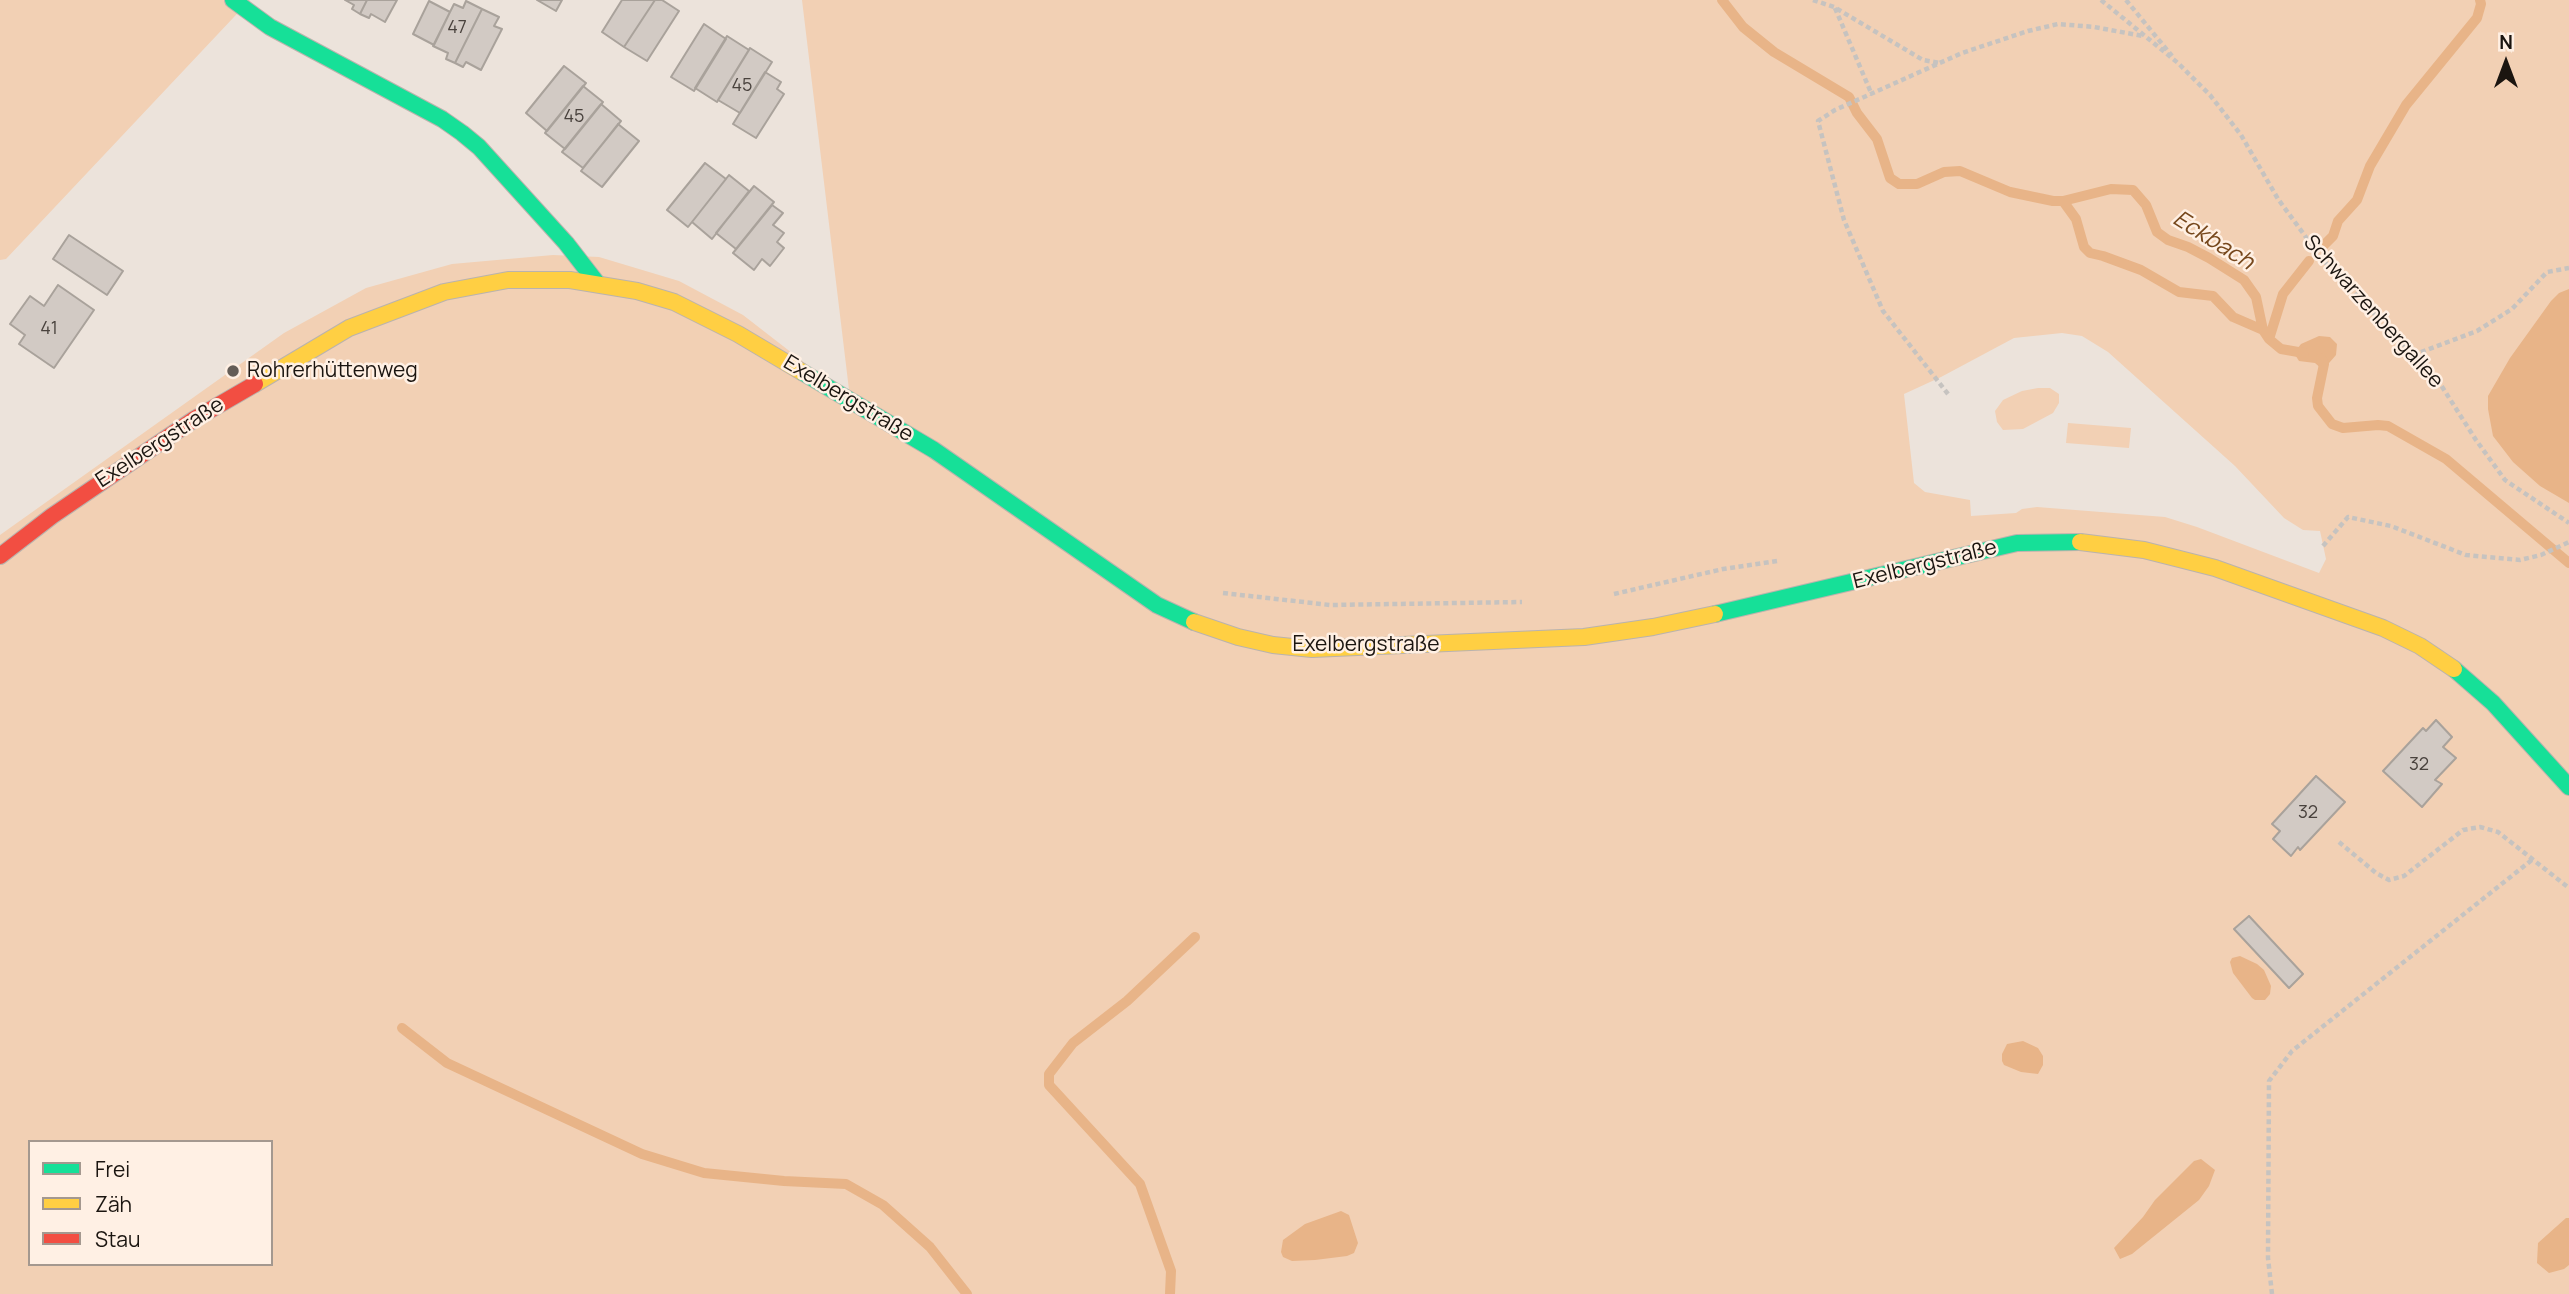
<!DOCTYPE html>
<meta charset="utf-8">
<style>
body{margin:0}
#map{position:relative;width:2569px;height:1294px;overflow:hidden;background:#ece3db;font-family:Manrope,sans-serif}
canvas{display:block}
.legend{position:absolute;left:28px;top:1140px;width:245px;height:126px;box-sizing:border-box;background:#fff0e4;border:2px solid #a4988f;margin:0;padding:9px 12px;list-style:none;font-size:21px;color:#1b1510}
.legend li{display:flex;align-items:center;gap:14px;height:35px}
.legend b{width:35px;border:2px solid #a4988f}
.north{position:absolute;left:2471px;top:28px;width:70px;height:70px;-webkit-text-stroke:5px #fff0e4;paint-order:stroke;rotate:0deg;font-size:19px;font-weight:700;line-height:28px;text-align:center;color:#1b1510}
.north::after{content:'';display:block;margin:auto;width:24px;height:32px;background:#1b1510;clip-path:polygon(50% 0,100% 100%,50% 72%,0 100%)}
</style>
<div id="map">
<canvas width="2569" height="1294"></canvas>
<ul class="legend">
<li><b style="height:9px;background:#16e098"></b>Frei</li>
<li><b style="height:9px;background:#ffcf43"></b>Zäh</li>
<li><b style="height:9px;background:#f24e42"></b>Stau</li>
</ul>
<div class="north">N</div>
</div>
<script>
const c = document.querySelector('canvas').getContext('2d');
c.lineJoin = 'round';
function fill(path, color) {
  c.fillStyle = color;
  c.fill(path, 'evenodd');
}
function shape(rows) {
  const path = new Path2D();
  for (const r of rows) {
    path.moveTo(r[0], r[1]);
    for (let i = 2; i < r.length; i += 2) path.lineTo(r[i], r[i + 1]);
  }
  return path;
}
function trace(path, color, width, dash) {
  c.strokeStyle = color;
  c.lineWidth = width;
  c.lineCap = dash ? 'butt' : 'round';
  c.setLineDash(dash || []);
  c.stroke(path);
}
function write(font, color, halo, rows, align = 'center') {
  c.font = font + ' Manrope,sans-serif';
  c.lineWidth = 5;
  c.setLineDash([]);
  c.textBaseline = 'middle';
  c.strokeStyle = halo;
  c.fillStyle = color;
  for (const [text, x, y, turn = 0] of rows) {
    c.save();
    c.translate(x, y);
    c.rotate((+turn || 0) * Math.PI / 180);
    c.textAlign = isNaN(turn) ? turn : align;
    if (halo) c.strokeText(text, 0, 0);
    c.fillText(text, 0, 0);
    c.restore();
  }
}
const green = shape([
 [0,0,250,0,6,259,0,260],
 [802,0,2569,0,2569,1294,0,1294,0,535,284,333,366,288,452,264,553,255,599,257,679,281,743,315,850,398],
 [2062,333,2082,336,2108,352,2235,466,2284,518,2303,530,2320,531,2326,559,2319,573,2197,527,2165,517,2037,507,2022,509,2016,513,1971,516,1970,500,1925,492,1914,483,1904,394,1941,377,2014,338],
 [30,1142,271,1142,271,1264,30,1264],
 [2038,388,2050,388,2059,394,2059,403,2053,413,2023,429,2003,430,1997,422,1995,411,2003,400,2022,391],
 [2068,423,2131,428,2129,448,2066,443]
]);
const water = shape([
 [2569,289,2569,503,2540,486,2513,462,2493,436,2488,409,2488,396,2510,358,2551,301,2559,293],
 [2319,336,2330,337,2337,344,2336,355,2323,370,2315,363,2299,361,2294,353,2301,344],
 [2240,956,2257,964,2264,970,2271,986,2270,994,2265,1000,2255,1000,2252,998,2233,973,2230,962,2232,958],
 [2023,1041,2038,1048,2043,1056,2043,1065,2038,1074,2021,1072,2004,1065,2002,1061,2002,1054,2007,1044],
 [2201,1159,2215,1170,2209,1186,2199,1200,2132,1254,2120,1259,2114,1248,2143,1217,2155,1200,2194,1161],
 [1341,1211,1349,1215,1358,1243,1354,1253,1347,1256,1315,1260,1292,1261,1283,1257,1281,1252,1283,1240,1305,1224],
 [2566,1218,2569,1218,2569,1265,2564,1269,2549,1273,2537,1263,2538,1243]
]);
const stream = shape([
 [1722,0,1743,27,1774,52,1849,97,1857,113,1877,139,1890,178,1899,184,1917,184,1944,172,1960,171,2010,192,2053,201,2063,201,2111,189,2133,190,2146,205,2157,232,2168,240,2188,247,2209,258,2244,280,2256,297,2263,330,2269,339,2281,349,2304,353],
 [2063,201,2076,219,2084,247,2090,253,2103,256,2141,270,2179,292,2213,296,2233,317,2263,330],
 [2322,247,2333,236,2338,221,2357,200,2370,166,2406,105,2477,18,2481,4,2480,0],
 [2269,339,2283,294,2309,261],
 [2321,358,2324,364,2317,398,2318,406,2332,424,2343,428,2378,425,2388,426,2446,459,2569,563],
 [402,1028,447,1063,642,1154,704,1173,784,1181,846,1184,883,1205,930,1247,967,1294],
 [1170,1294,1171,1271,1140,1184,1049,1085,1049,1074,1073,1043,1127,1001,1195,937]
]);
const building = shape([
 [345,0,367,0,360,14,352,9,354,5,345,0],
 [367,0,397,0,385,22,371,14,369,18,360,14,367,0],
 [537,0,562,0,556,11,537,0],
 [622,0,655,0,624,47,602,32,622,0],
 [655,0,662,0,679,11,647,61,624,47,655,0],
 [429,1,450,12,434,45,413,34,429,1],
 [466,1,482,9,455,63,446,59,448,53,433,46,454,4,463,8,466,1],
 [482,9,499,17,494,26,502,29,481,70,466,62,463,67,455,63,482,9],
 [704,24,726,39,694,91,671,77,704,24],
 [727,36,749,50,717,102,695,88,727,36],
 [750,48,772,62,740,113,718,100,750,48],
 [564,66,586,83,547,131,526,113,564,66],
 [765,72,781,82,777,89,784,94,756,138,733,124,765,72],
 [583,86,603,102,565,149,545,133,583,86],
 [601,104,621,121,583,168,562,152,601,104],
 [618,124,639,141,602,187,581,171,618,124],
 [705,163,726,179,688,227,667,210,705,163],
 [729,175,749,191,712,239,692,222,729,175],
 [754,186,774,202,736,249,716,233,754,186],
 [772,205,783,213,773,225,784,233,777,242,784,248,770,266,762,259,754,270,733,253,772,205],
 [69,235,123,271,107,295,53,259,69,235],
 [58,285,94,310,54,368,19,344,25,335,10,324,30,296,44,306,58,285],
 [2436,720,2452,737,2443,747,2456,758,2435,780,2442,784,2422,807,2383,771,2423,728,2426,731,2436,720],
 [2316,776,2345,802,2300,850,2298,847,2291,856,2273,839,2280,831,2272,824,2316,776],
 [2249,916,2303,974,2289,988,2234,929,2249,916]
]);
const path = shape([
 [1813,0,1834,7,1923,60,1940,63],
 [2101,0,2178,63,2210,95,2241,135,2278,199,2322,259,2439,382,2476,440,2505,480,2569,523],
 [2126,0,2172,56],
 [1835,8,1872,95],
 [2413,355,2477,331,2512,309,2547,272,2569,268],
 [1948,394,1883,311,1844,220,1818,121,1835,110,1962,53,2028,31,2058,24,2094,27,2143,36],
 [2323,546,2348,517,2391,526,2466,555,2520,560,2541,555,2569,542],
 [1223,593,1330,605,1522,602],
 [1614,594,1723,569,1777,561],
 [2339,842,2376,873,2389,880,2404,876,2463,830,2480,827,2498,832,2569,888],
 [2272,1294,2268,1258,2269,1081,2292,1051,2533,859]
]);
const fast = shape([
 [233,0,270,27,442,119,462,133,479,147,566,243,597,283],
 [802,372,934,450,1157,605,1194,622],
 [1715,614,2017,543,2080,542],
 [2454,669,2493,703,2569,787]
]);
const slow = shape([
 [255,384,349,328,444,292,508,280,570,280,637,291,674,302,738,334,802,372],
 [2080,542,2144,550,2215,568,2383,628,2420,646,2454,669],
 [1194,622,1238,637,1273,645,1312,649,1584,637,1653,627,1715,614]
]);
const jam = shape([
 [0,556,52,516,193,420,255,384]
]);
const markers = [
 [233,371,7,"#645d57"]
];
const numberNames = [
 ["47",457,28],
 ["45",742,86],
 ["45",574,117],
 ["41",49,329],
 ["32",2419,765],
 ["32",2308,813]
];
const streetNames = [
 ["Schwarzenbergallee",2373,312,48],
 ["Exelbergstraße",848,399,31],
 ["Exelbergstraße",160,443,-33],
 ["Exelbergstraße",1925,565,-14],
 ["Exelbergstraße",1366,645]
];
const poiNames = [
 ["Rohrerhüttenweg",247,371]
];
const waterNames = [
 ["Eckbach",2213,241,32]
];
fill(green, '#f2d0b4');
fill(water, '#e8b488');
trace(stream, '#e8b488', 10);
fill(building, '#d2cac4');
trace(building, '#a9a29b', 2);
trace(fast, '#bab3ad', 18);
trace(slow, '#bab3ad', 18);
trace(jam, '#bab3ad', 18);
trace(path, '#c6c3c0', 4.5, [5, 3.5]);
trace(fast, '#16e098', 16);
trace(slow, '#ffcf43', 16);
trace(jam, '#f24e42', 16);
for (const [x, y, r, color] of markers) {
  const dot = new Path2D();
  dot.arc(x, y, r, 0, 2 * Math.PI);
  c.fillStyle = color;
  c.fill(dot);
  trace(dot, '#fff0e4', 2.5);
}
write('18px', '#49423d', null, numberNames);
write('21px', '#1b1510', '#fff0e4', streetNames);
write('21px', '#1b1510', '#fff0e4', poiNames, 'left');
write('italic 23px', '#77481d', '#fff0e4', waterNames);
</script>
